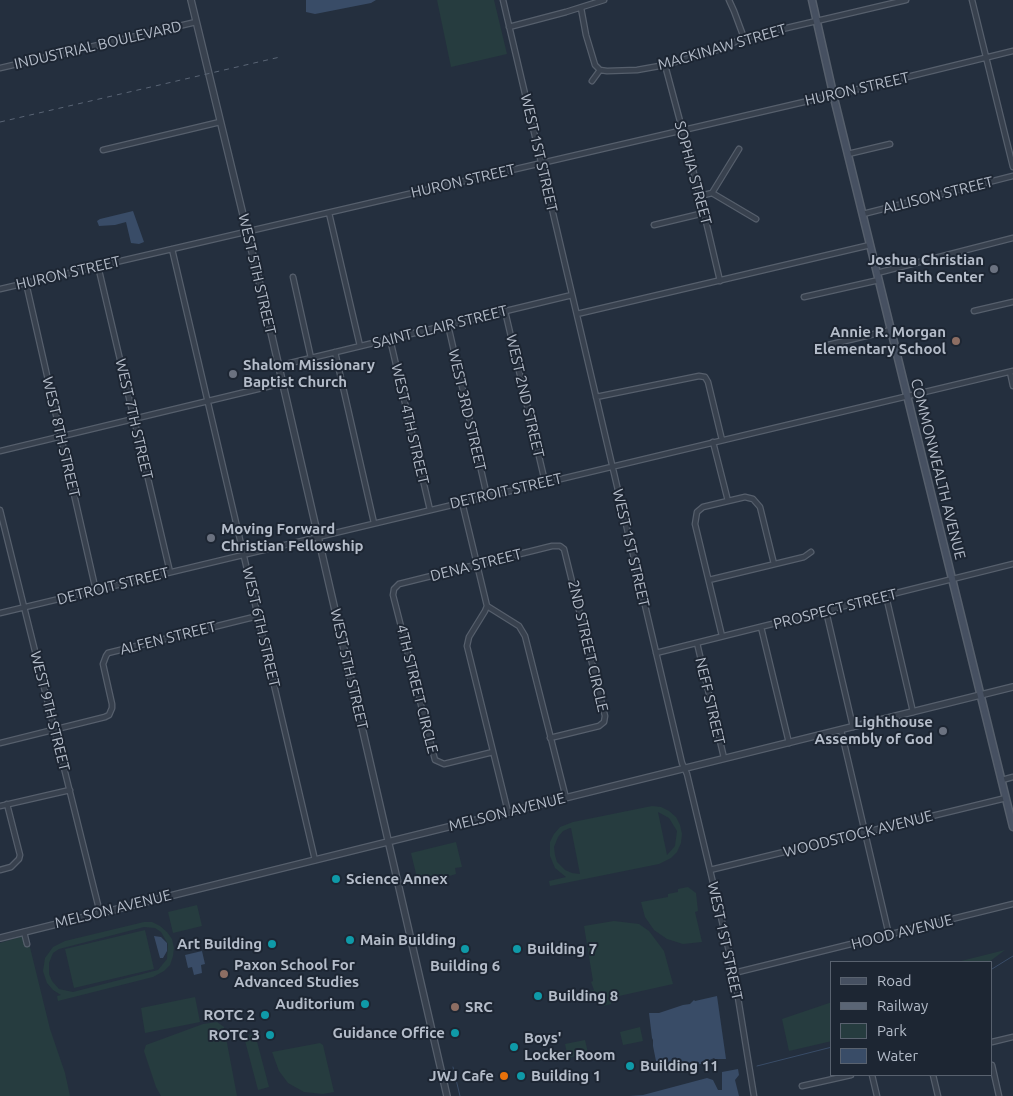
<!DOCTYPE html>
<style>
body{margin:0}
#map{position:relative;width:1013px;height:1096px;overflow:hidden;background:#242f3e;font-family:Ubuntu,sans-serif}
canvas{display:block}
.legend{position:absolute;left:830px;top:961px;width:162px;height:115px;box-sizing:border-box;background:#1d2633;border:1px solid #59626f;margin:0;padding:6px 9px;list-style:none;font-size:15px;color:#b4bcc9}
.legend li{display:flex;align-items:center;gap:10px;height:25px}
.legend b{width:25px;border:1px solid #59626f}
</style>
<div id="map">
<canvas width="1013" height="1096"></canvas>
<ul class="legend">
<li><b style="height:6px;background:#465061"></b>Road</li>
<li><b style="height:6px;background:#5a6575"></b>Railway</li>
<li><b style="height:14px;background:#263c3f"></b>Park</li>
<li><b style="height:14px;background:#394c67"></b>Water</li>
</ul>
</div>
<script>
const c = document.querySelector('canvas').getContext('2d');
c.lineJoin = 'round';
function fill(path, color) {
  c.fillStyle = color;
  c.fill(path, 'evenodd');
}
function shape(rows) {
  const path = new Path2D();
  for (const r of rows) {
    path.moveTo(r[0], r[1]);
    for (let i = 2; i < r.length; i += 2) path.lineTo(r[i], r[i + 1]);
  }
  return path;
}
function trace(path, color, width, dash) {
  c.strokeStyle = color;
  c.lineWidth = width;
  c.lineCap = dash ? 'butt' : 'round';
  c.setLineDash(dash || []);
  c.stroke(path);
}
function write(font, color, halo, rows, align = 'center') {
  c.font = font + ' Ubuntu,sans-serif';
  c.lineWidth = 4;
  c.setLineDash([]);
  c.textBaseline = 'middle';
  c.strokeStyle = halo;
  c.fillStyle = color;
  for (const [text, x, y, turn = 0] of rows) {
    c.save();
    c.translate(x, y);
    c.rotate((+turn || 0) * Math.PI / 180);
    c.textAlign = isNaN(turn) ? turn : align;
    if (halo) c.strokeText(text, 0, 0);
    c.fillText(text, 0, 0);
    c.restore();
  }
}
const green = shape([
 [437,0,494,0,507,54,451,67],
 [652,806,661,807,669,811,676,817,680,825,682,834,681,843,677,852,671,858,659,864,550,886,549,881,566,877,555,868,550,856,550,842,554,834,560,827,573,822],
 [658,812,669,818,677,831,675,846,667,855],
 [570,828,571,828,580,874,572,873,565,870,557,862,555,855,554,847,558,837,563,831],
 [456,842,462,867,455,868,456,874,426,883,424,877,417,878,411,853],
 [688,887,696,893,698,911,695,912,702,942,683,944,667,939,654,930,645,917,641,902,668,897,668,894,678,892,678,889],
 [197,905,202,926,173,933,168,912],
 [614,921,639,924,649,931,664,951,673,984,619,996,611,1001,611,1004,603,1006,594,998,590,998,589,991,594,990,591,982,593,981,584,926],
 [144,922,152,922,160,926,167,932,172,939,174,948,173,956,170,965,164,971,153,977,58,1001,57,996,61,995,53,990,47,983,43,971,45,958,53,947,65,941],
 [144,927,155,928,161,932,168,944,167,959,158,970,73,992,59,989,52,981,49,974,49,963,53,953,59,949],
 [145,930,154,969,74,988,65,949],
 [27,935,50,1029,65,1073,70,1096,0,1096,0,943],
 [1005,950,989,962,957,962],
 [195,997,200,1022,145,1033,141,1008],
 [832,1002,832,1041,789,1051,782,1019],
 [217,1022,224,1027,237,1096,161,1096,156,1087,144,1051,146,1045,203,1024],
 [640,1027,643,1041,623,1045,620,1032],
 [255,1034,269,1087,258,1090,244,1037],
 [585,1040,588,1053,568,1058,565,1044],
 [320,1043,323,1045,334,1092,323,1094,304,1092,288,1083,279,1071,272,1052]
]);
const water = shape([
 [306,0,376,0,371,3,315,14,306,12],
 [133,211,144,242,139,244,131,243,126,222,115,225,99,226,97,221,100,219],
 [154,936,161,937,167,943,167,951,163,958,160,958],
 [202,951,205,964,201,965,202,973,194,975,192,967,188,968,185,955],
 [717,996,726,1059,715,1059,714,1058,701,1064,683,1065,681,1068,677,1069,669,1068,660,1069,657,1066,653,1046,653,1040,652,1038,649,1013,659,1013,683,1005,690,1004,694,1000,695,1001],
 [738,1069,739,1075,735,1080,739,1096,629,1096,643,1095,707,1078,713,1080,718,1090,722,1090,722,1072]
]);
const stream = shape([
 [992,969,1013,956],
 [757,1066,832,1047],
 [453,1067,460,1096]
]);
const minor = shape([
 [503,0,682,763,687,774,710,870,734,973,754,1096],
 [729,0,734,11,744,38],
 [972,0,1013,167],
 [581,8,586,35,595,65,600,70,607,71,637,70,665,65,717,50,744,38,906,0],
 [509,27,566,12,604,0],
 [665,65,700,196,720,281],
 [0,68,196,22],
 [592,81,600,70],
 [103,150,220,122],
 [848,154,890,144],
 [712,193,739,149],
 [700,196,712,193,756,219],
 [329,213,360,346],
 [863,214,1013,176],
 [654,225,704,213],
 [172,249,315,860],
 [98,266,170,572],
 [877,273,1013,238],
 [293,277,311,358],
 [26,283,96,591],
 [0,289,834,95,1013,51],
 [804,297,879,280],
 [505,311,545,482],
 [974,311,1013,302],
 [577,314,870,245],
 [448,325,487,496],
 [390,339,430,510],
 [824,346,891,330],
 [335,352,374,523],
 [278,366,572,295],
 [1010,372,1013,386],
 [596,397,699,376,705,377,708,382,722,440],
 [713,442,728,501],
 [0,451,283,383],
 [462,502,487,606,485,611,469,637,467,646,508,812],
 [0,510,100,913],
 [709,580,804,557,811,552],
 [886,596,913,712],
 [487,606,519,626,525,636,566,798],
 [826,611,853,727],
 [0,613,1013,371],
 [761,627,789,743],
 [722,636,695,524,697,512,703,507,728,501,745,497,753,499,760,507,774,564],
 [697,643,724,758],
 [656,653,1013,564],
 [841,730,889,935],
 [0,743,105,717,109,715,112,708,112,704,103,664,106,656,108,653,258,616],
 [493,752,444,764,435,760,393,595,394,589,399,584,552,546,560,546,564,549,605,716,604,722,599,726,550,738],
 [1002,780,1013,777],
 [0,806,70,790],
 [0,870,11,867,19,859,20,855,7,804],
 [710,870,1006,798],
 [24,932,27,944],
 [734,973,1013,904],
 [992,1042,1013,1037],
 [992,1065,999,1096],
 [872,1075,877,1096],
 [933,1075,938,1096],
 [802,1086,851,1075]
]);
const tertiary = shape([
 [191,0,261,289,447,1096],
 [0,938,1013,687]
]);
const secondary = shape([
 [812,0,835,102,1013,827]
]);
const rail = shape([
 [0,122,280,57]
]);
const markers = [
 [994,269,5,"#6b7280"],
 [956,341,5,"#8d6e63"],
 [233,374,5,"#6b7280"],
 [211,538,5,"#6b7280"],
 [943,731,5,"#6b7280"],
 [336,879,5,"#0f9aa8"],
 [350,940,5,"#0f9aa8"],
 [272,944,5,"#0f9aa8"],
 [465,949,5,"#0f9aa8"],
 [517,949,5,"#0f9aa8"],
 [224,974,5,"#8d6e63"],
 [538,996,5,"#0f9aa8"],
 [365,1004,5,"#0f9aa8"],
 [455,1007,5,"#8d6e63"],
 [265,1015,5,"#0f9aa8"],
 [455,1033,5,"#0f9aa8"],
 [270,1035,5,"#0f9aa8"],
 [514,1047,5,"#0f9aa8"],
 [630,1066,5,"#0f9aa8"],
 [504,1076,5,"#e8710a"],
 [521,1076,5,"#0f9aa8"]
];
const streetNames = [
 ["INDUSTRIAL BOULEVARD",98,45,-13],
 ["MACKINAW STREET",722,47,-16],
 ["HURON STREET",857,89,-13],
 ["WEST 1ST STREET",539,153,77],
 ["SOPHIA STREET",693,173,75],
 ["HURON STREET",463,181,-13],
 ["ALLISON STREET",938,195,-14],
 ["HURON STREET",68,273,-13],
 ["WEST 5TH STREET",257,274,77],
 ["SAINT CLAIR STREET",440,327,-14],
 ["WEST 2ND STREET",525,396,77],
 ["WEST 3RD STREET",467,410,77],
 ["WEST 7TH STREET",134,419,77],
 ["WEST 4TH STREET",410,424,77],
 ["WEST 8TH STREET",61,437,77],
 ["COMMONWEALTH AVENUE",938,469,76],
 ["DETROIT STREET",506,491,-13],
 ["WEST 1ST STREET",631,548,77],
 ["DENA STREET",476,565,-14],
 ["DETROIT STREET",113,586,-14],
 ["PROSPECT STREET",835,609,-14],
 ["WEST 6TH STREET",261,627,77],
 ["ALFEN STREET",168,638,-14],
 ["2ND STREET CIRCLE",588,646,77],
 ["WEST 5TH STREET",349,669,77],
 ["4TH STREET CIRCLE",417,689,76],
 ["NEFF STREET",710,701,77],
 ["WEST 9TH STREET",50,711,76],
 ["MELSON AVENUE",507,812,-14],
 ["WOODSTOCK AVENUE",858,834,-14],
 ["MELSON AVENUE",113,909,-14],
 ["HOOD AVENUE",902,932,-14],
 ["WEST 1ST STREET",725,941,78]
];
const poiNames = [
 ["Joshua Christian",984,260,"right"],
 ["Faith Center",984,277,"right"],
 ["Annie R. Morgan",946,332,"right"],
 ["Elementary School",946,349,"right"],
 ["Shalom Missionary",243,365],
 ["Baptist Church",243,382],
 ["Moving Forward",221,529],
 ["Christian Fellowship",221,546],
 ["Lighthouse",933,722,"right"],
 ["Assembly of God",933,739,"right"],
 ["Science Annex",346,879],
 ["Main Building",360,940],
 ["Art Building",262,944,"right"],
 ["Building 7",527,949],
 ["Paxon School For",234,965],
 ["Advanced Studies",234,982],
 ["Building 6",465,966,"center"],
 ["Building 8",548,996],
 ["Auditorium",355,1004,"right"],
 ["SRC",465,1007],
 ["ROTC 2",255,1015,"right"],
 ["Guidance Office",445,1033,"right"],
 ["ROTC 3",260,1035,"right"],
 ["Boys'",524,1038],
 ["Locker Room",524,1055],
 ["Building 11",640,1066],
 ["JWJ Cafe",494,1076,"right"],
 ["Building 1",531,1076]
];
fill(green, '#263c3f');
fill(water, '#394c67');
trace(stream, '#394c67', 1);
trace(minor, '#565f6c', 7);
trace(tertiary, '#565f6c', 8);
trace(secondary, '#565f6c', 9);
trace(minor, '#38414e', 4.5);
trace(tertiary, '#38414e', 5.5);
trace(secondary, '#465061', 6);
trace(rail, '#5a6575', 1, [5, 5]);
for (const [x, y, r, color] of markers) {
  const dot = new Path2D();
  dot.arc(x, y, r, 0, 2 * Math.PI);
  c.fillStyle = color;
  c.fill(dot);
  trace(dot, '#1d2633', 2);
}
write('15px', '#b4bcc9', '#1d2633', streetNames);
write('bold 15px', '#b4bcc9', '#1d2633', poiNames, 'left');
</script>
